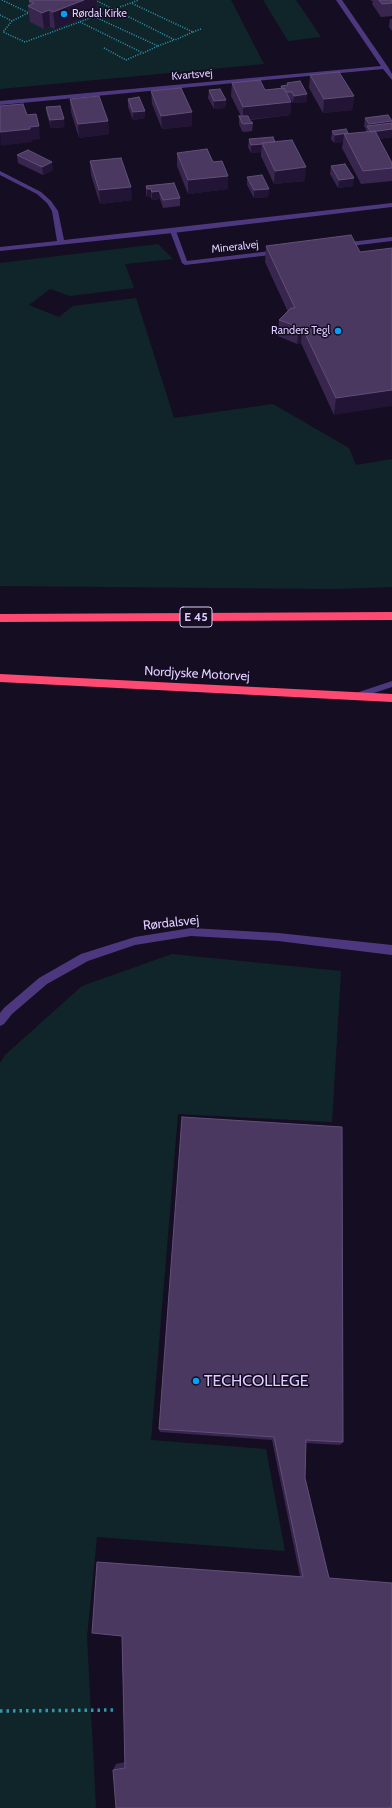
<!DOCTYPE html>
<meta charset="utf-8">
<style>
body{margin:0}
canvas{display:block;background:#150d21}
</style>
<canvas width="392" height="1808"></canvas>
<script>
const c = document.querySelector('canvas').getContext('2d');
c.lineJoin = 'round';
function fill(path, color) {
  c.fillStyle = color;
  c.fill(path, 'evenodd');
}
function shape(rows) {
  const path = new Path2D();
  for (const r of rows) {
    path.moveTo(r[0], r[1]);
    for (let i = 2; i < r.length; i += 2) path.lineTo(r[i], r[i + 1]);
  }
  return path;
}
function trace(path, color, width, dash) {
  c.strokeStyle = color;
  c.lineWidth = width;
  c.lineCap = dash ? 'butt' : 'round';
  c.setLineDash(dash || []);
  c.stroke(path);
}
function write(font, color, halo, rows, align = 'center') {
  c.font = font + ' Cabin,sans-serif';
  c.lineWidth = 3;
  c.setLineDash([]);
  c.textBaseline = 'middle';
  c.strokeStyle = halo;
  c.fillStyle = color;
  for (const [text, x, y, turn = 0] of rows) {
    c.save();
    c.translate(x, y);
    c.rotate((+turn || 0) * Math.PI / 180);
    c.textAlign = isNaN(turn) ? turn : align;
    if (halo) c.strokeText(text, 0, 0);
    c.fillText(text, 0, 0);
    c.restore();
  }
}
const green = shape([
 [0,0,231,0,264,64,0,89],
 [263,0,296,0,321,37,288,41],
 [158,244,173,259,125,264,134,288,70,296,50,289,29,305,59,317,73,306,136,298,174,418,273,404,349,448,356,465,392,459,392,587,333,589,0,586,0,263],
 [172,954,341,971,332,1122,178,1114,151,1440,266,1449,285,1551,97,1537,87,1637,96,1808,0,1808,0,1063,5,1055,82,986]
]);
const pathFar1 = shape([
 [2,0,29,13],
 [95,0,175,40,193,32,131,3],
 [30,12,12,21,3,32,25,42,139,0],
 [0,15,12,21],
 [80,22,143,53,158,46,95,17],
 [193,32,201,29],
 [158,46,174,40],
 [104,48,126,60,142,53]
]);
const path = shape([
 [0,1711,115,1710]
]);
const service = shape([
 [173,229,176,231,187,261,279,250,282,252,279,254,185,265,182,263,170,231,173,229],
 [392,237,392,241,342,247,339,245,342,243,392,237],
 [392,681,392,687,356,699,352,696,353,694,392,681],
 [191,928,278,933,392,945,392,955,278,941,191,936,135,945,88,961,47,984,12,1014,4,1024,0,1026,0,1013,4,1008,39,978,81,954,135,937,191,928]
]);
const minor = shape([
 [336,0,342,0,388,67,392,74,392,80,383,69,0,105,0,101,381,66,336,0],
 [0,171,41,192,51,201,58,211,64,240,392,203,392,207,173,233,0,251,0,247,57,241,52,211,47,203,37,194,0,175,0,171]
]);
const motorway = shape([
 [392,612,392,620,0,622,0,614,392,612],
 [0,674,392,694,392,702,0,682,0,674]
]);
const wall = shape([
 [30,0,97,0,98,12,55,29,50,27,44,29,30,22,28,6,29,5,29,1],
 [371,0,392,0,392,16,381,17,372,4,373,1,371,1],
 [390,19,392,19,392,31,389,27],
 [310,75,354,96,352,110,323,113,309,88],
 [232,83,265,90,281,89,281,86,287,85,287,83,307,102,293,103,291,99,290,100,291,102,290,115,250,120,253,123,252,131,244,132,242,131,239,124,239,116,241,116,231,96],
 [209,90,226,100,225,108,214,109,208,98],
 [151,91,192,112,192,126,162,129,152,104],
 [70,99,108,121,109,134,79,138,71,112],
 [128,99,145,111,145,118,133,120,128,107],
 [46,107,65,127,51,128,47,115],
 [365,118,392,121,392,137,379,139,392,163,392,181,361,184,342,148,343,142,334,143,331,139,332,131,348,134,366,132,366,129,364,126],
 [249,139,275,142,305,181,274,184,261,156,261,152,251,153,248,147],
 [177,153,213,162,228,189,188,194,177,166],
 [17,155,53,170,43,175,18,163],
 [90,161,132,200,100,204,91,175],
 [331,166,353,186,338,188,330,174],
 [247,177,269,189,268,197,254,198,247,185],
 [174,183,180,198,180,206,163,208,160,199,152,200,151,197,147,197,146,194,146,186],
 [266,246,360,252,334,415,301,343,297,344,278,336,279,320,288,312,265,262],
 [159,1429,343,1442,340,1445,306,1443,305,1478,329,1578,392,1807,113,1770,116,1764,125,1762,122,1636,97,1562,300,1576,272,1440,160,1432]
]);
const shadedWall = shape([
 [84,0,97,0,98,12,55,29,53,12],
 [49,10,50,27,44,29,42,13],
 [307,94,307,102,293,103,294,96],
 [354,96,352,110,323,113,324,99],
 [226,100,225,108,214,109,214,101],
 [291,102,290,115,243,120,243,107],
 [145,111,145,118,133,120,133,112],
 [192,112,192,126,162,129,161,116],
 [64,119,65,127,51,128,50,120],
 [108,121,109,134,79,138,78,124],
 [392,121,390,129,368,128,369,124],
 [39,126,40,139,32,140,32,142,1,146,0,132],
 [392,129,392,137,370,140,371,132],
 [348,133,348,141,344,134,343,142,334,143,335,135],
 [262,144,261,152,251,153,251,145],
 [52,162,53,170,43,175,42,167],
 [306,167,305,181,274,184,275,171],
 [228,176,228,189,188,194,188,180],
 [354,178,353,186,338,188,339,180],
 [131,187,132,200,100,204,99,190],
 [147,189,151,189,151,197,147,197],
 [269,189,268,197,254,198,254,190],
 [159,191,160,199,152,200,152,192],
 [299,327,302,327,301,343,297,344],
 [392,390,392,406,334,415,336,398]
]);
const building = shape([
 [30,0,84,0,53,12,49,10,42,13,28,6,34,3,29,1,30,0],
 [379,0,392,0,392,3,382,4,379,0],
 [339,72,354,96,324,99,310,75,339,72],
 [260,80,265,90,284,88,291,102,243,107,232,83,260,80],
 [300,81,307,94,294,96,292,92,286,92,284,88,282,89,281,86,288,85,287,83,300,81],
 [181,88,192,112,161,116,151,91,181,88],
 [220,89,226,100,214,101,209,90,220,89],
 [99,96,108,121,78,124,70,99,99,96],
 [139,97,145,111,133,112,128,99,139,97],
 [23,104,27,115,36,114,39,126,30,127,30,129,0,132,0,106,23,104],
 [60,106,64,119,50,120,46,107,60,106],
 [388,115,392,121,369,124,365,118,388,115],
 [239,116,248,116,250,121,253,123,244,124,242,123,239,116],
 [392,123,392,129,371,132,367,126,392,123],
 [346,129,348,133,335,135,332,131,346,129],
 [375,131,392,163,392,168,363,171,344,134,375,131],
 [273,137,275,142,262,143,262,144,251,145,249,139,273,137],
 [292,140,306,167,275,171,262,143,292,140],
 [207,149,213,162,222,161,228,176,188,180,177,153,207,149],
 [28,150,52,162,42,167,17,155,28,150],
 [121,158,131,187,99,190,90,161,121,158],
 [345,164,354,178,339,180,331,166,345,164],
 [262,175,269,189,254,190,247,177,262,175],
 [174,183,180,198,163,200,159,191,152,192,151,189,147,189,146,186,174,183],
 [351,235,360,252,392,248,392,390,336,398,302,327,299,327,279,320,291,308,295,308,266,246,351,235],
 [182,1117,342,1127,343,1442,306,1440,305,1478,329,1578,392,1583,392,1807,389,1808,116,1808,113,1770,125,1768,122,1636,92,1633,97,1562,303,1577,274,1437,159,1429,182,1117]
]);
const markers = [
 [64,14,4,"#02a0f6"],
 [338,331,4,"#02a0f6"],
 [196,1381,4,"#02a0f6"]
];
const farPoinames = [
 ["Rørdal Kirke",72,14],
 ["Randers Tegl",330,331,"right"]
];
const farStreetnames = [
 ["Kvartsvej",192,75,-5],
 ["Mineralvej",235,247,-6]
];
const shields = [
 [196,617,32]
];
const shieldNames = [
 ["E 45",196,617]
];
const streetNames = [
 ["Nordjyske Motorvej",197,674,3],
 ["Rørdalsvej",171,923,-6]
];
const nearPoinames = [
 ["TECHCOLLEGE",204,1381]
];
fill(green, '#10252a');
trace(pathFar1, '#2e98b1', 1.5, [1, 1.5]);
trace(path, '#2e98b1', 3.5, [2.5, 4]);
fill(service, '#4d387f');
fill(minor, '#4d387f');
fill(motorway, '#fe4972');
fill(wall, '#38264e');
fill(shadedWall, '#221434');
fill(building, '#4a3861');
trace(building, '#614f7a', 1);
for (const [x, y, r, color] of markers) {
  const dot = new Path2D();
  dot.arc(x, y, r, 0, 2 * Math.PI);
  c.fillStyle = color;
  c.fill(dot);
  trace(dot, '#150d21', 1.5);
}
write('11px', '#dfcdff', '#150d21', farPoinames, 'left');
write('11px', '#dfcdff', '#150d21', farStreetnames);
for (const [x, y, w] of shields) {
  const box = new Path2D();
  box.roundRect(x - w / 2, y - 10, w, 20, 3);
  c.fillStyle = '#150d21';
  c.fill(box);
  trace(box, '#dfcdff', 1);
}
write('bold 12px', '#dfcdff', null, shieldNames);
write('13px', '#dfcdff', '#150d21', streetNames);
write('16px', '#dfcdff', '#150d21', nearPoinames, 'left');
</script>
